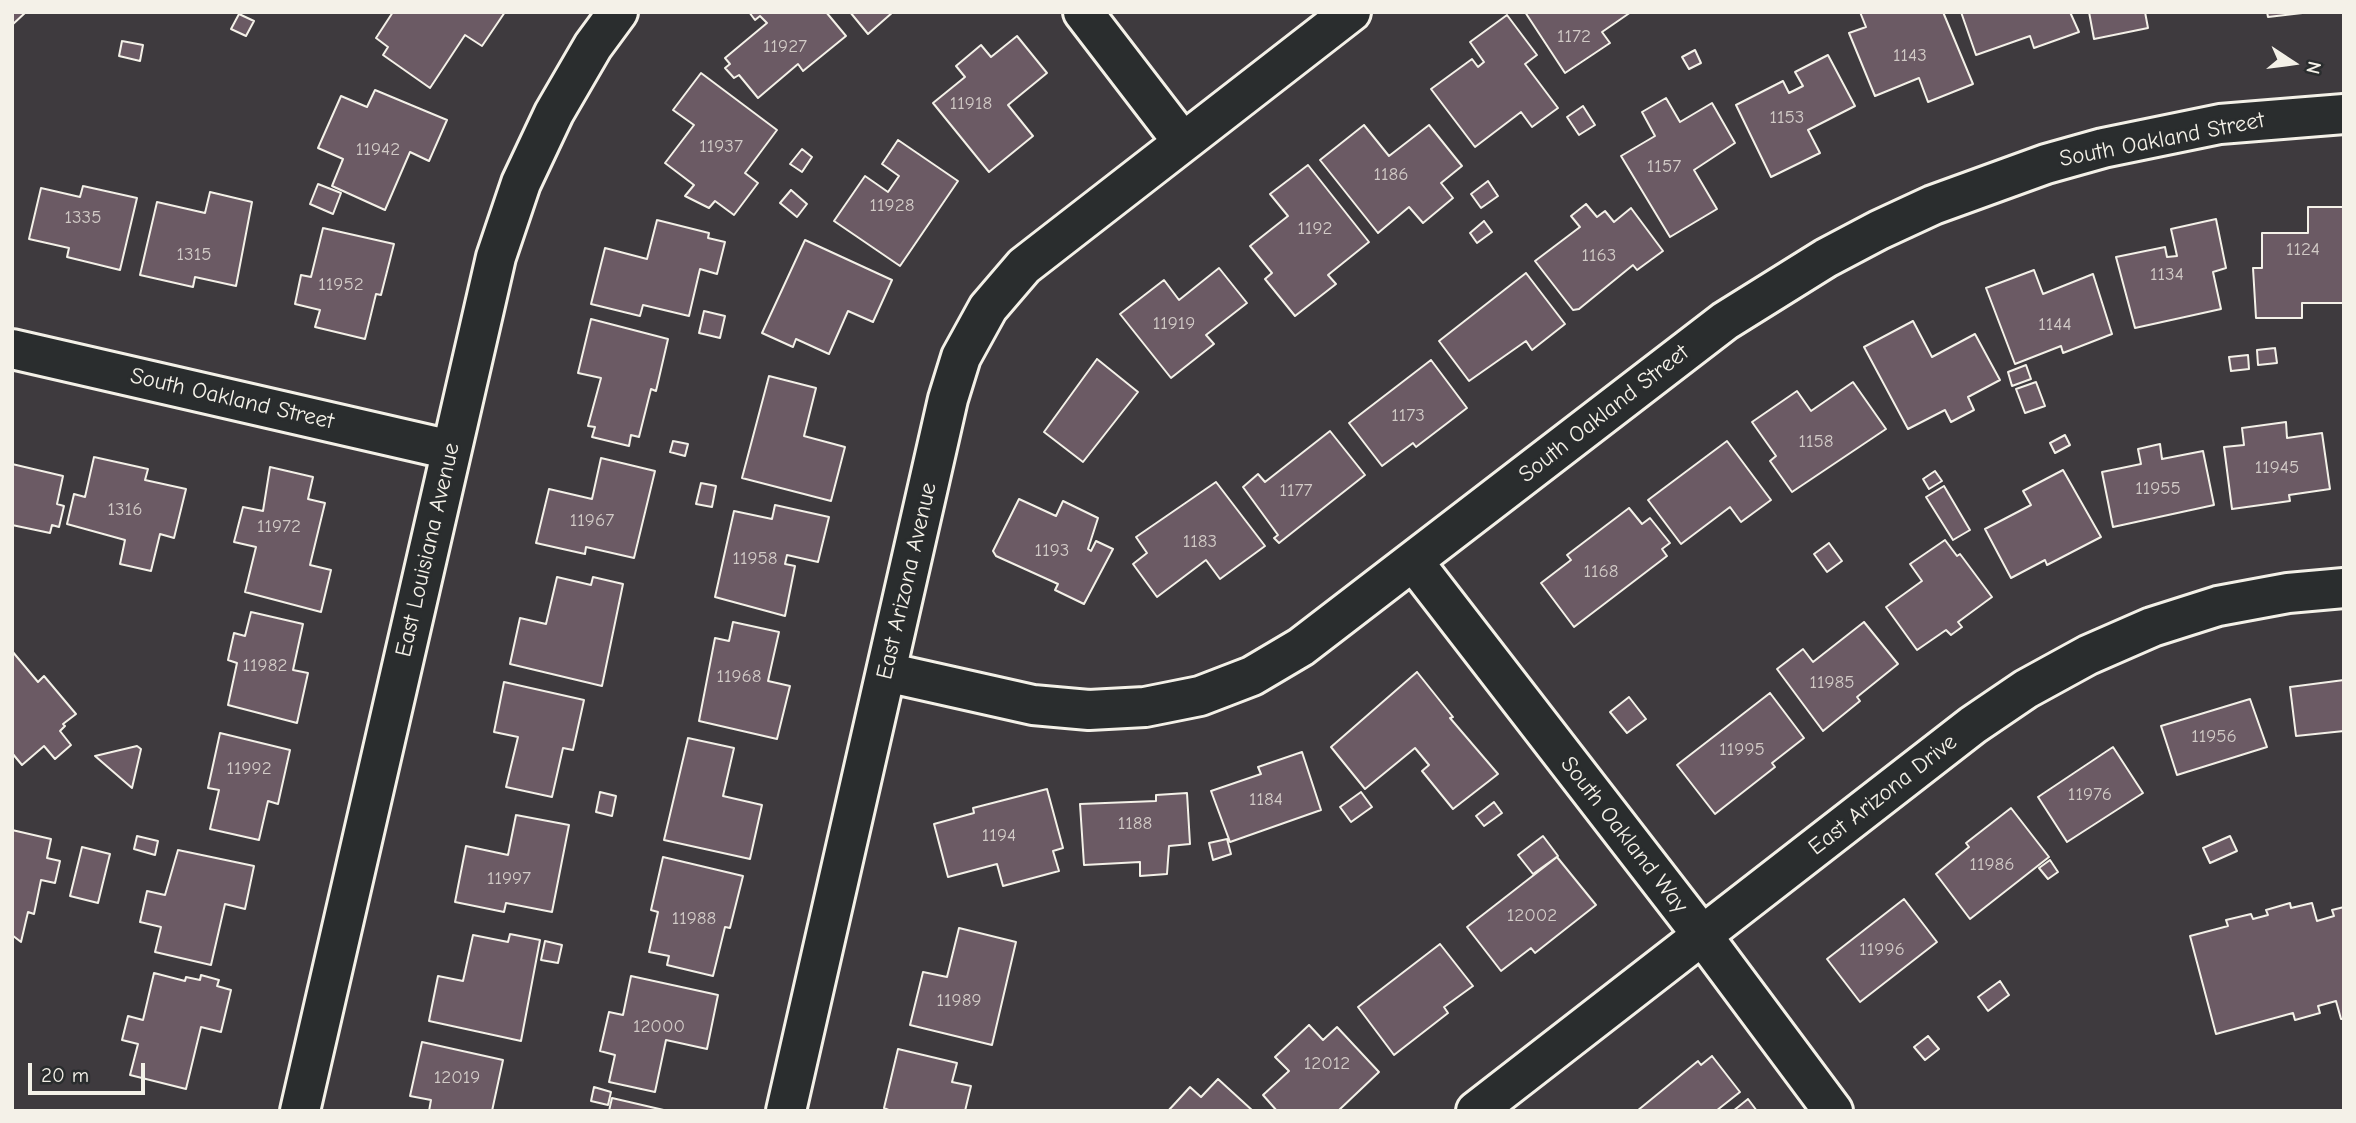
<!DOCTYPE html>
<style>
body{margin:0}
#map{position:relative;width:2356px;height:1123px;overflow:hidden;background:#3e3a3e;font-family:"Comic Neue",sans-serif}
canvas{display:block}
.frame{position:absolute;inset:0;border:14px solid #f4f1e8;pointer-events:none}
.north{position:absolute;left:2258px;top:28px;width:70px;height:70px;-webkit-text-stroke:5px #2a2d2e;paint-order:stroke;rotate:103deg;font-size:19px;font-weight:700;line-height:28px;text-align:center;color:#f4f1e8}
.north::after{content:'';display:block;margin:auto;width:24px;height:32px;background:#f4f1e8;clip-path:polygon(50% 0,100% 100%,50% 72%,0 100%)}
.scale{position:absolute;left:28px;top:1063px;width:117px;height:32px;box-sizing:border-box;border:4px solid #f4f1e8;border-top:0;padding-left:9px;font-size:21px;line-height:24px;white-space:nowrap;color:#f4f1e8;-webkit-text-stroke:5px #2a2d2e;paint-order:stroke}
</style>
<div id="map">
<canvas width="2356" height="1123"></canvas>
<div class="frame"></div>
<div class="north">N</div>
<div class="scale">20 m</div>
</div>
<script>
const c = document.querySelector('canvas').getContext('2d');
c.lineJoin = 'round';
function fill(path, color) {
  c.fillStyle = color;
  c.fill(path, 'evenodd');
}
function shape(rows) {
  const path = new Path2D();
  for (const r of rows) {
    path.moveTo(r[0], r[1]);
    for (let i = 2; i < r.length; i += 2) path.lineTo(r[i], r[i + 1]);
  }
  return path;
}
function trace(path, color, width, dash) {
  c.strokeStyle = color;
  c.lineWidth = width;
  c.lineCap = dash ? 'butt' : 'round';
  c.setLineDash(dash || []);
  c.stroke(path);
}
function write(font, color, halo, rows, align = 'center') {
  c.font = font + ' "Comic Neue",sans-serif';
  c.lineWidth = 6;
  c.setLineDash([]);
  c.textBaseline = 'middle';
  c.strokeStyle = halo;
  c.fillStyle = color;
  for (const [text, x, y, turn = 0] of rows) {
    c.save();
    c.translate(x, y);
    c.rotate((+turn || 0) * Math.PI / 180);
    c.textAlign = isNaN(turn) ? turn : align;
    if (halo) c.strokeText(text, 0, 0);
    c.fillText(text, 0, 0);
    c.restore();
  }
}
const building = shape([
 [12,12,26,12,12,25,12,12],
 [393,12,505,12,482,46,465,35,430,88,383,55,388,47,376,38,393,12],
 [749,12,826,12,846,36,803,71,798,64,758,98,739,75,734,78,725,68,730,64,725,58,767,23,760,16,755,20,749,12],
 [850,12,893,12,868,34,850,12],
 [1525,12,1631,12,1602,32,1610,43,1565,73,1525,12],
 [1860,12,1943,12,1973,84,1928,102,1919,78,1875,96,1849,33,1866,27,1860,12],
 [1961,12,2070,12,2079,32,2034,48,2030,36,1976,55,1961,12],
 [2089,12,2145,12,2148,28,2094,39,2089,12],
 [2267,12,2311,12,2268,17,2267,12],
 [239,14,254,21,246,36,231,29,239,14],
 [1507,15,1537,55,1525,64,1558,108,1532,127,1521,112,1475,147,1431,89,1472,59,1478,67,1484,62,1470,42,1507,15],
 [1017,36,1047,73,1008,105,1033,136,989,172,933,103,965,77,956,66,981,45,991,57,1017,36],
 [122,41,143,45,140,61,119,56,122,41],
 [1695,50,1701,63,1689,69,1682,57,1695,50],
 [1828,55,1855,106,1808,130,1820,153,1771,177,1736,105,1783,81,1789,93,1803,86,1795,72,1828,55],
 [701,73,777,130,745,173,758,183,734,215,715,201,709,208,685,196,694,185,665,163,694,125,673,110,701,73],
 [375,90,447,120,429,161,410,152,385,210,332,186,343,159,318,148,341,96,367,107,375,90],
 [1666,98,1680,122,1712,103,1735,143,1694,170,1717,209,1670,237,1621,156,1655,136,1642,112,1666,98],
 [1583,106,1595,125,1579,135,1567,117,1583,106],
 [1364,125,1389,156,1429,125,1462,166,1441,183,1453,198,1423,223,1409,207,1378,233,1320,160,1364,125],
 [898,140,958,181,900,266,834,221,865,176,888,192,899,176,882,164,898,140],
 [802,149,812,157,802,172,790,164,802,149],
 [1308,165,1369,242,1328,275,1336,284,1295,316,1265,279,1272,273,1250,246,1288,216,1270,194,1308,165],
 [1488,181,1498,196,1481,208,1471,194,1488,181],
 [318,184,341,193,333,214,310,204,318,184],
 [83,186,137,198,120,270,67,257,69,248,29,239,41,188,80,197,83,186],
 [791,190,807,204,797,217,780,203,791,190],
 [210,192,252,202,236,286,195,277,193,287,140,275,157,202,205,213,210,192],
 [1586,204,1597,217,1605,211,1614,222,1631,208,1663,251,1637,270,1633,265,1579,309,1573,310,1535,261,1580,227,1571,216,1586,204],
 [2308,207,2344,207,2344,303,2302,303,2302,318,2256,318,2253,268,2262,268,2262,233,2308,233,2308,207],
 [2216,219,2226,268,2213,272,2221,309,2135,328,2116,257,2165,247,2167,257,2177,256,2171,229,2216,219],
 [657,220,709,233,708,238,725,242,717,274,700,269,689,316,643,305,640,316,591,304,605,248,647,259,657,220],
 [1484,221,1492,232,1477,243,1470,233,1484,221],
 [323,228,394,244,381,295,376,294,365,339,315,327,320,310,295,304,301,275,311,277,323,228],
 [805,240,892,280,873,322,848,311,829,354,796,339,793,347,762,333,805,240],
 [1219,268,1247,303,1206,335,1214,344,1171,378,1120,314,1164,280,1179,300,1219,268],
 [2034,270,2043,294,2093,274,2112,334,2063,353,2061,346,2015,364,1986,288,2034,270],
 [1526,273,1565,324,1532,350,1526,341,1469,381,1439,341,1526,273],
 [704,311,725,316,720,338,699,333,704,311],
 [591,319,668,339,656,391,651,389,639,437,631,435,629,446,592,437,595,427,588,426,601,378,578,373,591,319],
 [1913,321,1932,357,1975,334,2000,380,1968,397,1974,410,1951,422,1945,410,1908,429,1864,347,1913,321],
 [2275,348,2277,363,2258,365,2257,350,2275,348],
 [2248,355,2249,369,2231,371,2229,357,2248,355],
 [1097,359,1138,392,1083,462,1044,432,1097,359],
 [1431,360,1467,408,1416,447,1413,443,1382,466,1349,423,1431,360],
 [2026,365,2031,379,2012,386,2008,372,2026,365],
 [769,376,816,388,804,436,845,447,831,501,742,478,769,376],
 [1853,382,1886,429,1792,492,1770,461,1776,456,1752,422,1797,391,1811,411,1853,382],
 [2036,382,2045,406,2025,413,2016,389,2036,382],
 [2286,422,2287,438,2322,433,2330,489,2289,495,2290,501,2232,509,2224,447,2244,445,2242,428,2286,422],
 [1330,431,1365,475,1279,543,1274,538,1278,535,1243,487,1258,474,1265,482,1330,431],
 [2065,435,2070,445,2055,453,2050,443,2065,435],
 [673,441,688,444,685,456,670,452,673,441],
 [1727,441,1771,500,1741,522,1730,507,1681,544,1648,500,1727,441],
 [2160,444,2162,459,2203,451,2214,505,2113,527,2102,472,2141,464,2138,449,2160,444],
 [94,457,148,469,145,480,186,489,174,538,160,534,151,571,120,564,125,540,67,524,74,494,85,497,94,457],
 [601,458,655,471,634,558,586,547,585,554,536,543,549,489,592,499,601,458],
 [12,464,63,476,57,504,64,506,59,527,52,525,50,533,12,525,12,464],
 [270,467,313,477,308,499,325,503,310,565,331,570,321,612,245,592,256,547,234,542,243,507,263,511,270,467],
 [2063,470,2101,537,2047,565,2045,560,2011,578,1985,529,2031,505,2023,491,2063,470],
 [1935,471,1942,481,1929,489,1923,479,1935,471],
 [1216,482,1265,546,1220,579,1206,560,1157,597,1133,564,1147,553,1136,537,1216,482],
 [701,483,716,486,712,507,696,504,701,483],
 [1944,486,1970,530,1953,540,1926,497,1944,486],
 [1019,499,1056,516,1063,501,1098,518,1088,549,1091,551,1096,541,1113,549,1084,604,1055,590,1058,584,996,556,993,551,1019,499],
 [775,505,829,517,818,562,787,555,785,564,795,566,785,616,715,597,734,511,772,519,775,505],
 [1629,508,1642,524,1650,518,1670,543,1662,549,1667,556,1574,627,1541,583,1571,560,1567,555,1629,508],
 [1945,540,1957,556,1960,554,1992,597,1958,622,1962,627,1951,635,1946,630,1917,650,1886,607,1922,581,1910,564,1945,540],
 [1829,543,1842,561,1827,572,1814,554,1829,543],
 [557,577,591,585,593,577,623,584,602,686,510,664,520,618,546,624,557,577],
 [251,612,303,624,293,670,308,673,297,723,228,705,237,663,228,660,234,633,245,636,251,612],
 [733,622,779,632,768,681,790,686,777,739,699,721,715,638,729,641,733,622],
 [1864,622,1898,664,1857,697,1860,701,1823,731,1777,669,1803,649,1813,662,1864,622],
 [12,651,38,682,44,676,76,714,63,724,65,726,60,731,71,745,55,759,44,746,22,765,12,753,12,651],
 [1417,672,1453,717,1450,718,1498,774,1453,809,1422,771,1429,765,1415,748,1365,789,1331,747,1417,672],
 [2344,680,2344,731,2296,736,2290,687,2344,680],
 [504,682,584,700,573,750,563,748,552,797,506,787,518,737,494,732,504,682],
 [1770,693,1804,738,1772,763,1775,767,1715,814,1677,765,1770,693],
 [1629,697,1646,719,1627,733,1610,712,1629,697],
 [2250,699,2267,747,2177,775,2161,726,2250,699],
 [220,733,290,750,278,804,268,801,259,840,210,829,219,790,208,788,220,733],
 [688,738,734,748,723,796,762,805,750,859,664,840,688,738],
 [137,746,141,749,132,788,95,756,137,746],
 [2113,747,2143,793,2067,842,2038,797,2113,747],
 [1302,752,1321,810,1230,842,1211,791,1261,774,1258,767,1302,752],
 [1047,789,1063,848,1053,851,1059,871,1003,886,997,864,948,877,934,824,974,813,973,808,1047,789],
 [600,792,616,796,612,816,596,812,600,792],
 [1361,792,1372,807,1351,822,1340,807,1361,792],
 [1187,793,1190,844,1169,846,1167,874,1140,876,1140,862,1084,865,1080,804,1156,801,1156,795,1187,793],
 [1494,802,1502,813,1484,826,1476,816,1494,802],
 [2011,808,2049,857,1970,919,1936,874,1969,847,1966,843,2011,808],
 [516,815,569,825,552,912,506,903,504,912,455,902,466,846,508,855,516,815],
 [12,830,51,839,47,858,60,861,55,883,41,880,34,914,28,912,21,942,12,935,12,830],
 [137,836,158,841,155,855,134,849,137,836],
 [1543,836,1558,856,1533,874,1518,855,1543,836],
 [2230,836,2237,851,2210,863,2203,848,2230,836],
 [1227,839,1231,854,1213,860,1209,843,1227,839],
 [82,847,110,854,98,903,70,896,82,847],
 [178,850,254,866,245,909,225,904,211,965,155,952,161,927,140,922,147,891,165,895,178,850],
 [663,857,743,876,730,928,725,927,713,976,667,965,669,956,649,952,658,912,651,910,663,857],
 [1557,857,1596,905,1535,953,1531,948,1501,971,1467,927,1557,857],
 [2050,860,2058,872,2048,879,2039,868,2050,860],
 [1904,899,1937,942,1860,1002,1827,959,1904,899],
 [2290,903,2291,908,2312,903,2317,921,2334,916,2332,910,2344,907,2344,1019,2341,1019,2336,1001,2318,1006,2320,1013,2295,1020,2293,1013,2216,1034,2190,936,2228,926,2226,920,2251,914,2253,919,2268,915,2266,910,2290,903],
 [959,928,1016,942,992,1045,910,1025,923,972,947,977,959,928],
 [510,934,540,940,521,1041,429,1021,438,976,463,981,473,935,508,942,510,934],
 [545,941,562,945,558,963,541,960,545,941],
 [1440,944,1473,986,1444,1007,1448,1013,1394,1055,1358,1007,1440,944],
 [154,973,185,981,186,977,200,980,201,975,219,980,217,986,231,990,221,1032,201,1027,186,1089,130,1075,138,1044,122,1040,128,1016,143,1020,154,973],
 [631,976,718,995,707,1049,666,1040,655,1092,609,1082,615,1055,600,1051,609,1012,623,1015,631,976],
 [2000,981,2009,995,1988,1011,1978,997,2000,981],
 [1309,1025,1323,1040,1337,1027,1379,1072,1338,1111,1277,1111,1263,1095,1289,1071,1275,1057,1309,1025],
 [1928,1036,1939,1049,1925,1060,1914,1047,1928,1036],
 [422,1042,503,1060,492,1111,429,1111,431,1100,410,1096,422,1042],
 [898,1049,957,1063,952,1082,971,1086,965,1111,891,1111,884,1108,898,1049],
 [1712,1056,1740,1092,1716,1111,1637,1111,1698,1061,1701,1065,1712,1056],
 [1218,1079,1253,1111,1168,1111,1190,1087,1201,1097,1218,1079],
 [594,1087,611,1092,608,1105,591,1101,594,1087],
 [612,1098,668,1111,609,1111,612,1098],
 [1748,1099,1757,1111,1733,1111,1748,1099]
]);
const minor = shape([
 [1083,12,1182,141],
 [12,349,451,450],
 [1413,561,1702,935,1833,1111],
 [886,672,1033,705,1089,710,1145,707,1200,696,1252,676,1301,647,1725,321,1826,258,1879,230,1933,205,2046,164,2103,148,2220,124,2344,114],
 [300,1111,496,257,521,183,554,113,593,46,618,12],
 [786,1111,948,399,961,357,988,308,1024,266,1351,12],
 [1476,1111,1973,725,2026,689,2088,655,2152,627,2218,606,2288,593,2344,588]
]);
const numberNames = [
 ["1172",1574,37],
 ["11927",785,47],
 ["1143",1910,56],
 ["11918",971,104],
 ["1153",1787,118],
 ["11937",721,147],
 ["11942",378,150],
 ["1157",1664,167],
 ["1186",1391,175],
 ["11928",892,206],
 ["1335",83,218],
 ["1192",1315,229],
 ["1124",2303,250],
 ["1315",194,255],
 ["1163",1599,256],
 ["1134",2167,275],
 ["11952",341,285],
 ["11919",1174,324],
 ["1144",2055,325],
 ["1173",1408,416],
 ["1158",1816,442],
 ["11945",2277,468],
 ["11955",2158,489],
 ["1177",1296,491],
 ["1316",125,510],
 ["11967",592,521],
 ["11972",279,527],
 ["1183",1200,542],
 ["1193",1052,551],
 ["11958",755,559],
 ["1168",1601,572],
 ["11982",265,666],
 ["11968",739,677],
 ["11985",1832,683],
 ["11956",2214,737],
 ["11995",1742,750],
 ["11992",249,769],
 ["11976",2090,795],
 ["1184",1266,800],
 ["1188",1135,824],
 ["1194",999,836],
 ["11986",1992,865],
 ["11997",509,879],
 ["12002",1532,916],
 ["11988",694,919],
 ["11996",1882,950],
 ["11989",959,1001],
 ["12000",659,1027],
 ["12012",1327,1064],
 ["12019",457,1078]
];
const streetNames = [
 ["South Oakland Street",2162,140,-11],
 ["South Oakland Street",232,399,13],
 ["South Oakland Street",1604,414,-38],
 ["East Louisiana Avenue",428,550,-77],
 ["East Arizona Avenue",907,581,-77],
 ["East Arizona Drive",1883,795,-38],
 ["South Oakland Way",1624,835,52]
];
fill(building, '#6b5a64');
trace(building, '#f4f1e8', 2);
trace(minor, '#f4f1e8', 44);
trace(minor, '#2a2d2e', 38);
write('19px', '#d2cbc7', null, numberNames);
write('23px', '#f4f1e8', '#2a2d2e', streetNames);
</script>
